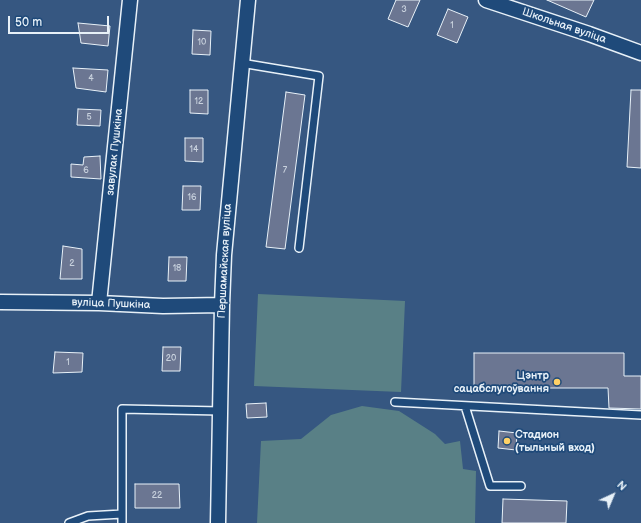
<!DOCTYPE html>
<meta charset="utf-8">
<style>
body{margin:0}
#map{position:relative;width:641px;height:523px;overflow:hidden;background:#365781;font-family:"Balsamiq Sans",sans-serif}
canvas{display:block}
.north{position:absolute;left:593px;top:475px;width:40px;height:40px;-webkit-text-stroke:3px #1f4a7a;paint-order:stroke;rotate:44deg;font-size:11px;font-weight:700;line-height:16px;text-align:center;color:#e8f1f8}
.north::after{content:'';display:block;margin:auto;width:14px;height:18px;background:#e8f1f8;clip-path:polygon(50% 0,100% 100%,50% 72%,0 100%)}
.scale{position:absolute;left:8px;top:16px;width:101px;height:18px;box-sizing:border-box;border:2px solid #e8f1f8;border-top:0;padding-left:5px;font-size:12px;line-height:14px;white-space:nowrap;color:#e8f1f8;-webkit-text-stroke:3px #1f4a7a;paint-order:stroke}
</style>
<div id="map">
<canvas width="641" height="523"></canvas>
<div class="north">N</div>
<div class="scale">50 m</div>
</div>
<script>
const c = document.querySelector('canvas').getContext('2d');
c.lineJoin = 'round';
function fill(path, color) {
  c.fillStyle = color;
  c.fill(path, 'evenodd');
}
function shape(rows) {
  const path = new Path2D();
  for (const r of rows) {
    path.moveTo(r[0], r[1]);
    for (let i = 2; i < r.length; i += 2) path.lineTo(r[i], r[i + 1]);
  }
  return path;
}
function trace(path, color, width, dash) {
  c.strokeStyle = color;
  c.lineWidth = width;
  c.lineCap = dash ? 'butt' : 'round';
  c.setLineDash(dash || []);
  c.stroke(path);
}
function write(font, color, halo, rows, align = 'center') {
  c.font = font + ' "Balsamiq Sans",sans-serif';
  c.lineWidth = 3.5;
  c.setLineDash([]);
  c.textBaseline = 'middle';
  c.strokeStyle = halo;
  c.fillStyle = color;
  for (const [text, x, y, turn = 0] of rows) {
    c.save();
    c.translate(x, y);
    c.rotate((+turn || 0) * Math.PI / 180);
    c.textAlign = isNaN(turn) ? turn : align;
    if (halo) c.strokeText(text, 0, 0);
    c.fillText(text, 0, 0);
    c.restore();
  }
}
const green = shape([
 [258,294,405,301,401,392,254,386],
 [362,406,399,411,435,434,445,444,460,441,463,469,476,471,475,523,257,523,261,441,301,439,331,415]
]);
const building = shape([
 [396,0,420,0,408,27,388,19,396,0],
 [547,0,594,0,586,17,547,0],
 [448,9,468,17,457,43,437,35,448,9],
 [78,23,110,26,108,46,81,43,78,23],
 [193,30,211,31,210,55,192,54,193,30],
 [73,68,108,70,106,92,76,88,73,68],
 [190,90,208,90,208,114,190,113,190,90],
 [631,90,641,90,641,168,627,167,631,90],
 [286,92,305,95,285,249,266,247,286,92],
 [78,109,101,110,100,126,77,125,78,109],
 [185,138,203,138,203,162,185,161,185,138],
 [100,156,101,179,71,177,71,164,83,165,84,157,100,156],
 [183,186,201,186,200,210,182,210,183,186],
 [63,246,82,249,82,279,60,279,63,246],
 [169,257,187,257,186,281,168,281,169,257],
 [163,347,181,347,180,371,162,371,163,347],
 [55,352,83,353,82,372,53,373,55,352],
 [474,353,624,353,624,376,641,376,641,409,609,408,608,388,474,388,474,353],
 [266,403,267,417,247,418,246,404,266,403],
 [499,431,517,433,516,450,498,448,499,431],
 [135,484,179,484,180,508,135,508,135,484],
 [503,499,567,501,566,523,502,523,503,499]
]);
const lane = shape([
 [241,63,319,76,299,248],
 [395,402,641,415],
 [465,406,490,486,521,486],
 [69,523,88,516,122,514,122,409,221,411],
 [122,523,122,514]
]);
const street = shape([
 [486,0,589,34,641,53],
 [0,302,99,303,163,306,222,305],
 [99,303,130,0],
 [218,523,222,305,224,255,248,0]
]);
const markers = [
 [557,382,4,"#ffd166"],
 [507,441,4,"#ffd166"]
];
const numberNames = [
 ["3",404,10],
 ["1",452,26],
 ["10",202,43],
 ["4",91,79],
 ["12",199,102],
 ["5",89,118],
 ["14",194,150],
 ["6",86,171],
 ["7",285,171],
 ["16",192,198],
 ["2",72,264],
 ["18",177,269],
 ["20",171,359],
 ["1",68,363],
 ["22",157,496]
];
const streetNames = [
 ["Школьная вуліца",564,26,19],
 ["завулак Пушкіна",115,152,-84],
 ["Першамайская вуліца",225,261,-87],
 ["вуліца Пушкіна",111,304,2]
];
const poiNames = [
 ["Цэнтр",549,376],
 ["сацабслугоўвання",549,389],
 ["Стадион",515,435,"left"],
 ["(тыльный вход)",515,448,"left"]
];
fill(green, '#598086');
fill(building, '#6b7692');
trace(building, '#e8f1f8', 1);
trace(lane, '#e8f1f8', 10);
trace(street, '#e8f1f8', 17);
trace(lane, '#1f4a7a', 7);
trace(street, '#1f4a7a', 14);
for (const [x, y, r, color] of markers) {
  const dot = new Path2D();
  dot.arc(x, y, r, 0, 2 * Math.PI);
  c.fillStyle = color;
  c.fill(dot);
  trace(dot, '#1f4a7a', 1.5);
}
write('9px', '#c9d2de', null, numberNames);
write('11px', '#e8f1f8', '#1f4a7a', streetNames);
write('bold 11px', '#e8f1f8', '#1f4a7a', poiNames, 'right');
</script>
